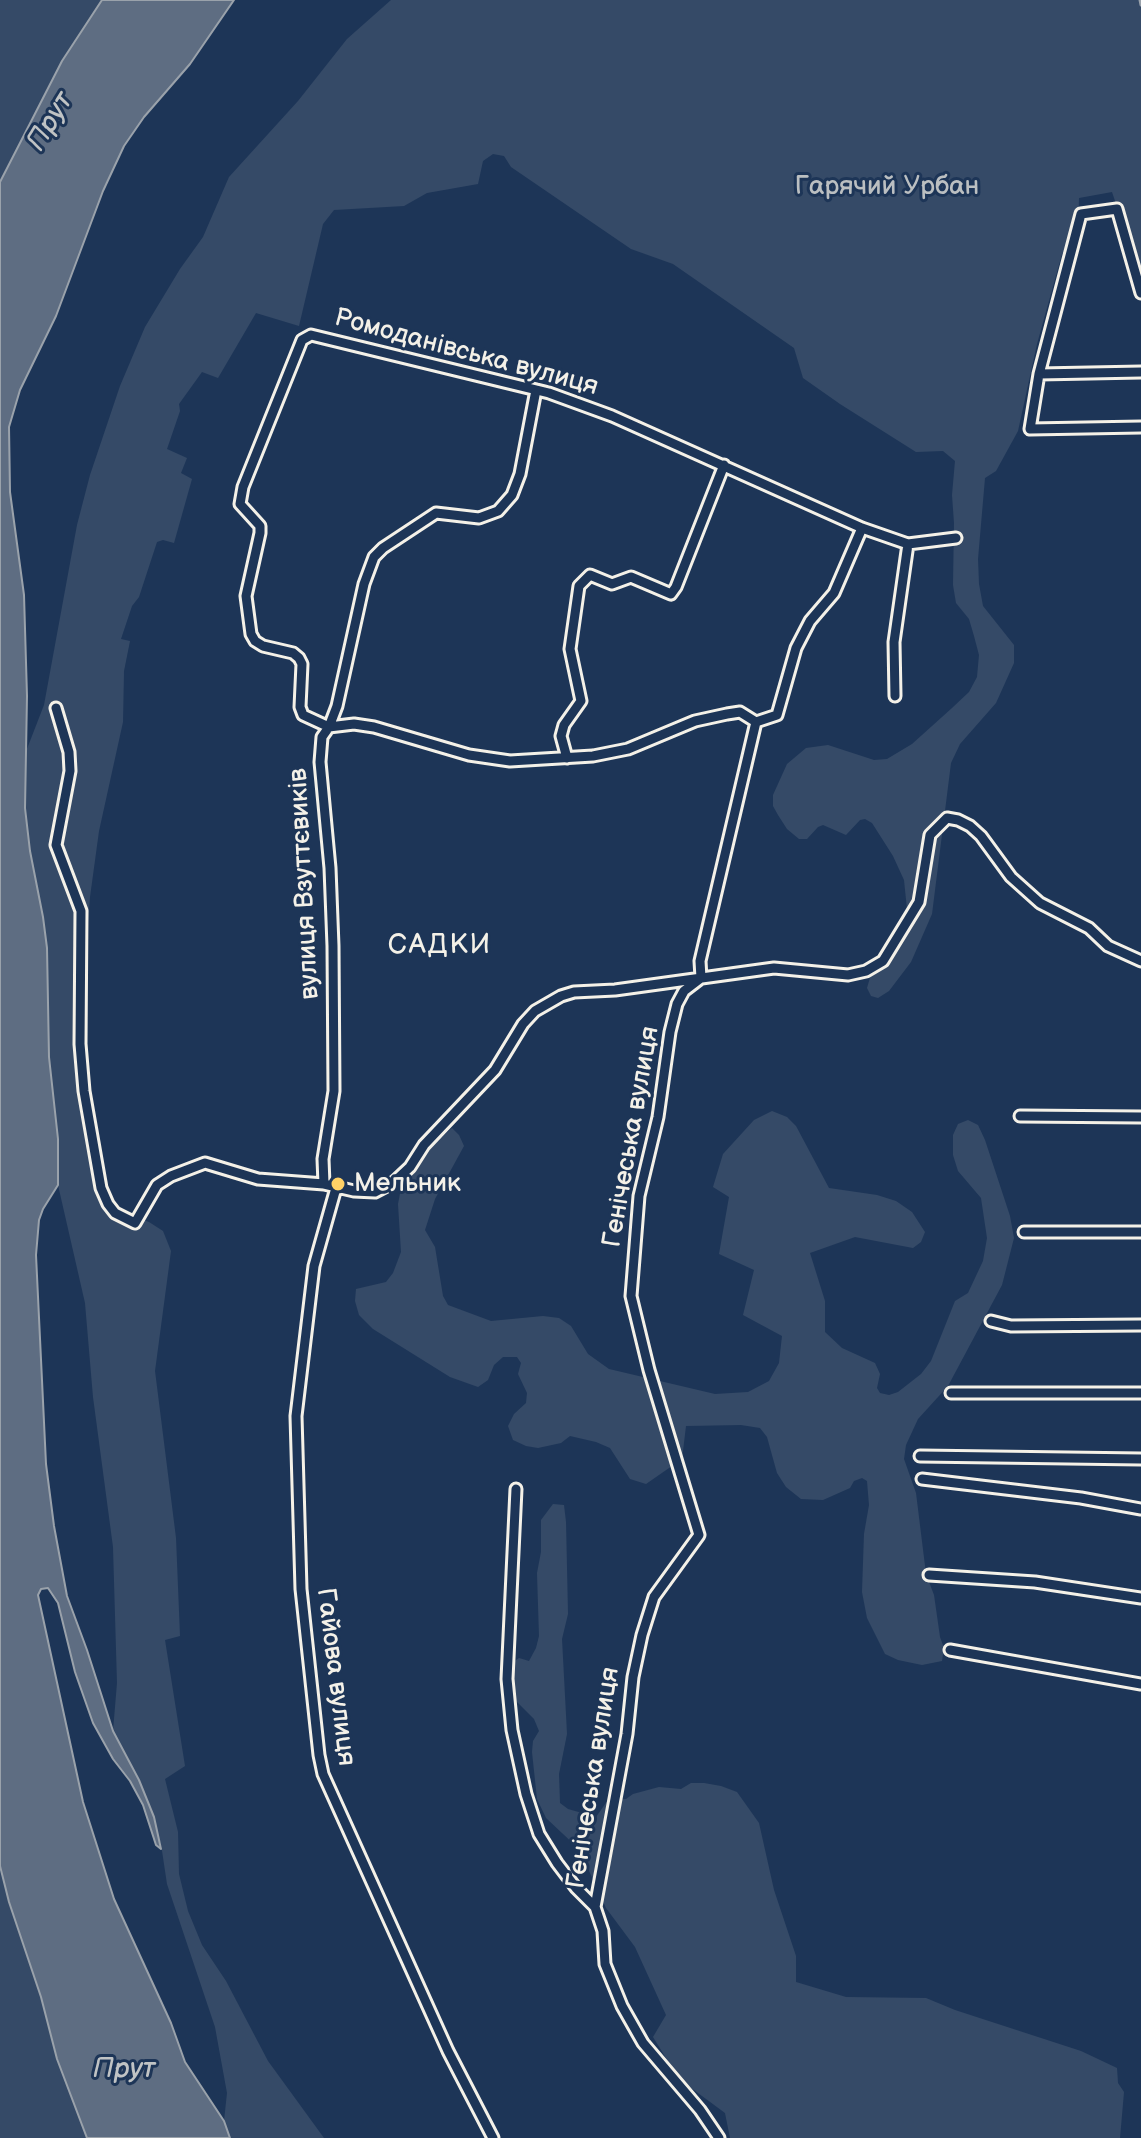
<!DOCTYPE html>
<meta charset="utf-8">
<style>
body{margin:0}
canvas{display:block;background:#1d3557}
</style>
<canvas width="1141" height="2138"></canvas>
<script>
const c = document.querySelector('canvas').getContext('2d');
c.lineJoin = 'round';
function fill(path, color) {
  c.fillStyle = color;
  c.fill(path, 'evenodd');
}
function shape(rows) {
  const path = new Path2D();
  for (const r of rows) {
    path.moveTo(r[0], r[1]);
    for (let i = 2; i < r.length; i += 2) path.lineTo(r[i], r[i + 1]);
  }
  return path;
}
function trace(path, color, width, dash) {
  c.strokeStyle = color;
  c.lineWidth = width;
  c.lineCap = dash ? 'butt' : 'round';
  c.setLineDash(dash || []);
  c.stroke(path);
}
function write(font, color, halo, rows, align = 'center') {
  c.font = font + ' "Balsamiq Sans",sans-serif';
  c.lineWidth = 6;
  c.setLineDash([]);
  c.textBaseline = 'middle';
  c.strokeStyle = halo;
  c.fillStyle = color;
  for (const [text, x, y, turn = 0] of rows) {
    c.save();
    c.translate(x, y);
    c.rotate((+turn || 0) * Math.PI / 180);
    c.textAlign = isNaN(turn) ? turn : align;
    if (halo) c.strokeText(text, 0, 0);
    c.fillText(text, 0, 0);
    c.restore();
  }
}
const green = shape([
 [0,0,102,0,62,61,0,182],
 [391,0,1141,0,1141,278,1112,192,1079,198,1078,230,1062,254,1037,344,1018,431,996,471,985,478,978,559,979,584,983,606,1014,645,1014,663,996,703,960,744,951,763,932,914,911,962,889,991,878,998,871,996,867,988,874,964,879,954,896,938,907,909,904,880,893,856,872,823,865,819,860,820,846,835,823,825,818,827,807,839,799,839,787,829,778,815,773,806,773,795,787,764,806,748,828,745,874,760,887,759,912,744,952,708,969,692,977,677,979,655,974,636,969,619,956,603,953,585,954,523,952,495,955,461,943,451,916,452,840,404,803,378,794,348,673,264,631,249,511,167,504,156,493,154,483,161,478,184,427,193,404,206,334,210,323,224,299,326,256,313,218,378,202,372,179,404,180,411,167,449,187,458,181,473,192,479,174,543,163,540,157,542,139,597,132,606,121,639,130,641,124,671,123,722,99,831,90,897,82,1005,82,1052,93,1126,112,1200,123,1213,149,1222,163,1231,171,1251,155,1371,176,1538,180,1636,165,1640,185,1766,165,1779,178,1832,179,1874,188,1911,202,1945,226,1981,268,2061,324,2138,230,2138,224,2121,227,2093,215,2027,167,1884,161,1844,139,1780,113,1731,117,1683,113,1547,93,1397,85,1303,58,1185,58,1139,49,1057,47,948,43,917,29,851,25,808,25,754,44,705,77,525,90,475,120,386,145,327,180,269,203,237,229,177,298,101,347,39],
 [772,1111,787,1117,796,1126,829,1188,877,1195,896,1201,912,1212,925,1232,921,1242,913,1248,855,1237,810,1253,825,1301,825,1332,842,1348,875,1363,880,1374,877,1388,880,1393,889,1395,898,1392,921,1374,931,1361,955,1301,968,1293,983,1261,987,1238,981,1198,958,1171,953,1155,953,1135,958,1124,968,1120,978,1125,985,1140,1010,1216,1014,1238,1002,1285,948,1386,918,1419,906,1445,904,1459,916,1493,926,1574,934,1595,940,1637,944,1648,942,1661,922,1665,898,1660,885,1654,867,1618,862,1592,864,1534,869,1505,867,1481,862,1478,854,1481,850,1488,823,1500,801,1499,786,1487,777,1473,767,1437,760,1428,741,1425,686,1426,682,1459,646,1484,630,1479,610,1448,596,1442,570,1436,561,1443,538,1448,526,1446,513,1440,508,1426,514,1414,526,1403,527,1393,518,1374,521,1363,517,1357,503,1357,494,1365,488,1380,478,1387,450,1377,373,1329,359,1315,355,1301,356,1289,386,1282,393,1273,401,1252,398,1204,402,1183,433,1145,452,1128,459,1135,464,1146,435,1199,425,1230,435,1247,443,1296,448,1305,491,1321,543,1316,559,1318,571,1326,588,1354,609,1369,715,1394,748,1392,769,1381,779,1363,782,1336,743,1315,754,1270,719,1254,729,1197,713,1187,723,1154,754,1120],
 [553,1504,564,1505,566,1522,568,1614,562,1639,567,1734,559,1774,560,1803,568,1809,596,1817,608,1800,626,1799,633,1794,659,1787,681,1789,691,1783,704,1783,721,1786,737,1792,759,1823,774,1890,796,1956,796,1982,846,1997,926,1998,955,2010,1081,2051,1117,2068,1118,2083,1124,2092,1120,2138,730,2138,725,2113,679,2079,653,2037,666,2015,635,1947,606,1908,579,1849,546,1818,537,1799,532,1752,533,1741,539,1731,534,1719,515,1700,511,1681,510,1664,519,1658,529,1661,536,1648,539,1636,537,1573,541,1552,541,1520],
 [0,1866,9,1902,41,1997,57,2059,87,2138,0,2138]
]);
const water = shape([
 [102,0,234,0,190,64,144,117,124,146,103,191,56,316,20,390,9,427,10,492,24,595,27,696,25,808,30,851,43,917,47,948,49,1057,58,1139,58,1185,43,1209,39,1220,36,1255,46,1464,54,1526,67,1596,87,1650,113,1731,139,1780,154,1817,161,1849,156,1845,143,1805,130,1781,113,1759,93,1723,75,1672,58,1603,48,1588,41,1589,38,1595,83,1802,114,1899,171,2023,185,2062,224,2121,230,2138,87,2138,57,2059,41,1997,9,1902,0,1866,0,182,62,61,102,0]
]);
const stream = shape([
 [1140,0,1141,5]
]);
const minor = shape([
 [1141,293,1117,209,1081,214,1039,374,1030,429,1141,427],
 [1039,374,1141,372],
 [536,390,520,474,512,495,498,511,479,518,436,513,383,548,374,557,364,584,337,706,329,727,322,737,320,762,330,868,333,946,334,1091,323,1159,324,1184,354,1191,375,1192,394,1182,410,1167,424,1145,495,1070,523,1024,535,1011,561,996,574,992,615,990,774,968,848,975,866,971,883,961,919,902,930,835,947,818,958,820,970,826,981,836,1011,877,1040,903,1089,928,1108,946,1141,961],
 [895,696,894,642,908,544],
 [56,708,69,752,70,771,56,845,81,911,80,1044,84,1091,101,1188,108,1204,115,1213,135,1223,157,1185,171,1176,205,1163,258,1179,324,1184],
 [329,727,303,715,300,707,302,664,299,658,293,653,263,646,255,641,251,634,246,596,260,533,260,526,240,504,243,487,302,340,311,335,549,393,612,416,862,528,908,544,956,538],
 [329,727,354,724,374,727,469,755,510,761,593,756,628,749,695,721,727,714,740,712,756,722],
 [567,758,561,736,564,725,581,701,570,649,579,586,590,575,612,584,631,577,671,594,676,587,724,465],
 [1020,1116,1141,1117],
 [336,1188,314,1266,296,1416,301,1589,319,1755,323,1774,448,2051,493,2138],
 [1024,1232,1141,1232],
 [991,1321,1011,1326,1141,1325],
 [951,1393,1141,1393],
 [920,1456,1141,1459],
 [922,1479,1081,1498,1141,1509],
 [516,1489,507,1679,512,1730,526,1794,539,1834,557,1863,576,1888,595,1907,603,1931,605,1964,622,2006,643,2043,700,2110,719,2138],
 [929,1575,1035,1582,1141,1598],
 [950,1650,1141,1684],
 [595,1907,627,1734,633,1677,642,1635,654,1597,699,1535,649,1370,631,1296,639,1196,658,1117,670,1032,677,1004,684,991,701,978,700,961,756,722,777,715,796,648,810,621,834,593,862,528]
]);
const markers = [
 [338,1184,8,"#ffd166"]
];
const parkNames = [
 ["Гарячий Урбан",887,187]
];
const streetNames = [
 ["Ромоданівська вулиця",466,353,15],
 ["вулиця Взуттєвиків",305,884,-93],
 ["Генічеська вулиця",632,1137,-80],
 ["Гайова вулиця",335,1677,83],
 ["Генічеська вулиця",594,1778,-81]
];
const poiNames = [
 ["Мельник",354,1184]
];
const waterNames = [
 ["Прут",51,122,-59],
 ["Прут",124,2070]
];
const neighbourhoodNames = [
 ["САДКИ",440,946]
];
fill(green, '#354a67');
fill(water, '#5e6d82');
trace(water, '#9aa2ab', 2);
trace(stream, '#9aa2ab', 3);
trace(minor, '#f4f1e8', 15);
trace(minor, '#1d3557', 9);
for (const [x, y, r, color] of markers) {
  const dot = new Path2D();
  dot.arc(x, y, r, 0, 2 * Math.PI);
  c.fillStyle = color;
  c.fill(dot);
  trace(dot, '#1d3557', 3);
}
write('26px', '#bbbfc1', '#1d3557', parkNames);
write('26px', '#f4f1e8', '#1d3557', streetNames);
write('26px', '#f4f1e8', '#1d3557', poiNames, 'left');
write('italic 28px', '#c0c3c4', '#1d3557', waterNames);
c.letterSpacing = '2px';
write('28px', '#f4f1e8', '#1d3557', neighbourhoodNames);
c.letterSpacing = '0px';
</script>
